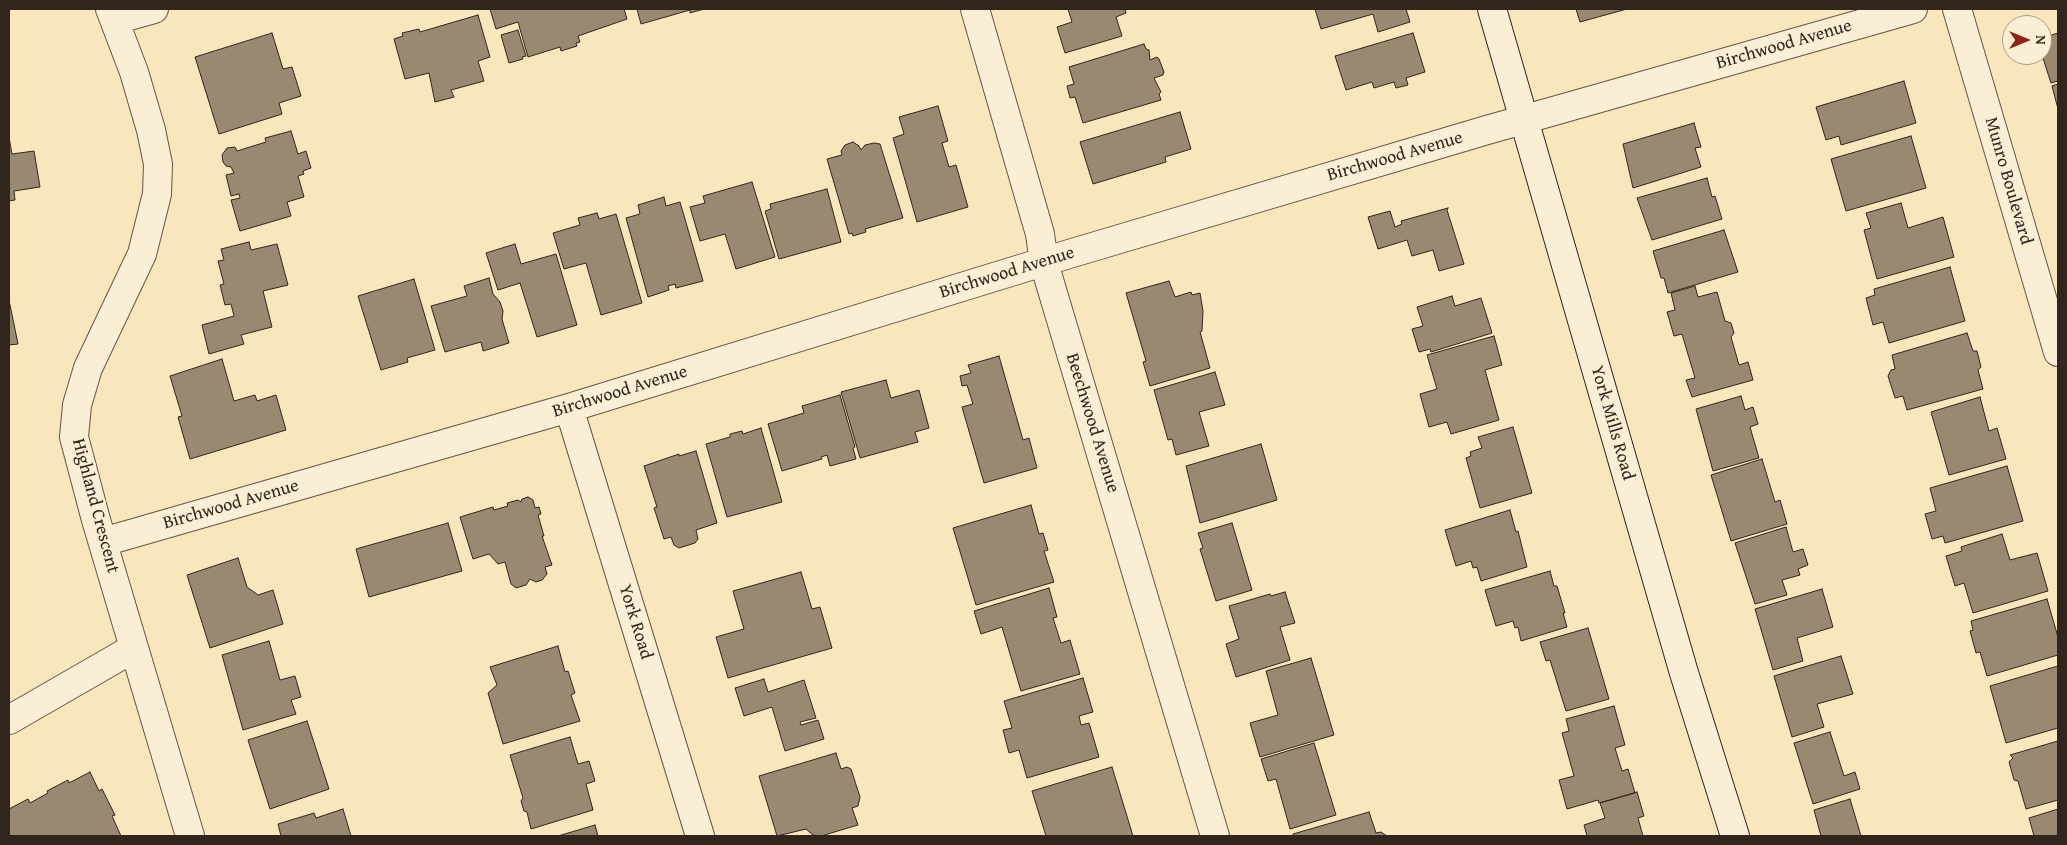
<!DOCTYPE html>
<style>
body{margin:0}
#map{position:relative;width:2067px;height:845px;overflow:hidden;background:#f8e6bd;font-family:"Gentium Book Plus",serif}
canvas{display:block}
.frame{position:absolute;inset:0;border:10px solid #31251d;pointer-events:none}
.north{position:absolute;left:2002px;top:15px;width:50px;height:50px;box-sizing:border-box;background:#faefd4;border:1px solid #aa9e8b;border-radius:50%;rotate:90deg;font-size:14px;font-weight:700;line-height:20px;text-align:center;color:#31251d}
.north::after{content:'';display:block;margin:auto;width:18px;height:22px;background:#8f2418;clip-path:polygon(50% 0,100% 100%,50% 72%,0 100%)}
</style>
<div id="map">
<canvas width="2067" height="845"></canvas>
<div class="frame"></div>
<div class="north">N</div>
</div>
<script>
const c = document.querySelector('canvas').getContext('2d');
c.lineJoin = 'round';
function fill(path, color) {
  c.fillStyle = color;
  c.fill(path, 'evenodd');
}
function shape(rows) {
  const path = new Path2D();
  for (const r of rows) {
    path.moveTo(r[0], r[1]);
    for (let i = 2; i < r.length; i += 2) path.lineTo(r[i], r[i + 1]);
  }
  return path;
}
function trace(path, color, width, dash) {
  c.strokeStyle = color;
  c.lineWidth = width;
  c.lineCap = dash ? 'butt' : 'round';
  c.setLineDash(dash || []);
  c.stroke(path);
}
function write(font, color, halo, rows, align = 'center') {
  c.font = font + ' "Gentium Book Plus",serif';
  c.lineWidth = 5;
  c.setLineDash([]);
  c.textBaseline = 'middle';
  c.strokeStyle = halo;
  c.fillStyle = color;
  for (const [text, x, y, turn = 0] of rows) {
    c.save();
    c.translate(x, y);
    c.rotate((+turn || 0) * Math.PI / 180);
    c.textAlign = isNaN(turn) ? turn : align;
    if (halo) c.strokeText(text, 0, 0);
    c.fillText(text, 0, 0);
    c.restore();
  }
}
const building = shape([
 [490,9,624,9,627,19,578,36,580,42,576,43,577,46,561,51,560,47,528,57,518,22,496,29,490,9],
 [637,9,704,9,690,13,690,10,641,24,637,9],
 [1068,9,1125,9,1126,13,1116,17,1122,36,1065,53,1057,27,1072,22,1068,9],
 [1315,9,1406,9,1410,22,1378,32,1373,14,1321,29,1315,9],
 [1576,9,1627,9,1580,22,1576,9],
 [478,15,490,57,478,61,484,81,451,90,454,97,435,102,429,73,405,79,394,39,403,36,402,33,419,29,420,32,478,15],
 [518,30,526,56,522,57,523,59,509,63,501,35,518,30],
 [272,33,283,69,292,67,301,96,279,103,282,114,219,134,195,57,272,33],
 [1413,33,1425,72,1406,78,1408,85,1396,88,1394,82,1374,88,1372,82,1346,90,1335,56,1413,33],
 [2058,33,2058,81,2051,83,2042,55,2042,38,2058,33],
 [1144,44,1146,49,1149,50,1150,60,1157,57,1159,59,1164,72,1163,75,1154,78,1161,92,1159,94,1161,100,1083,123,1075,97,1070,98,1067,86,1074,84,1069,67,1144,44],
 [1904,81,1916,123,1841,145,1839,136,1826,140,1816,107,1904,81],
 [2058,84,2058,109,2052,86,2058,84],
 [938,106,948,141,942,143,949,167,956,165,968,207,917,222,893,138,904,134,899,117,938,106],
 [1180,112,1191,149,1165,157,1166,162,1093,184,1080,142,1180,112],
 [1694,123,1701,147,1695,148,1701,167,1633,188,1623,144,1694,123],
 [291,131,298,154,306,151,311,168,303,171,304,174,298,176,304,197,287,202,291,216,240,231,231,200,240,198,239,194,231,196,226,175,234,173,231,167,226,166,223,162,222,155,227,148,235,147,237,151,266,142,265,138,291,131],
 [1911,136,1926,188,1846,211,1831,159,1911,136],
 [9,137,12,154,34,151,40,187,14,191,15,200,9,201,9,137],
 [853,142,859,146,861,150,865,145,874,143,880,144,903,218,865,229,866,232,853,236,852,233,849,234,827,159,842,155,841,151,845,145,853,142],
 [1707,178,1712,197,1715,196,1722,219,1652,240,1637,198,1707,178],
 [752,182,775,257,736,269,725,234,700,241,690,207,705,203,703,196,752,182],
 [827,189,841,242,779,259,765,211,771,209,770,204,827,189],
 [664,197,666,206,680,202,703,281,676,288,675,284,668,286,669,290,648,297,626,218,640,214,638,205,664,197],
 [1901,203,1908,228,1943,217,1954,257,1877,279,1864,230,1871,228,1866,213,1901,203],
 [1448,208,1447,210,1464,264,1439,271,1433,250,1412,256,1407,240,1378,249,1368,217,1390,211,1395,227,1402,224,1401,221,1448,208],
 [597,213,599,219,616,214,642,303,601,315,586,263,564,269,553,233,580,225,578,218,597,213],
 [1724,230,1738,272,1668,293,1664,278,1661,278,1653,251,1724,230],
 [249,242,251,250,277,244,288,285,263,291,272,327,241,335,244,344,209,354,202,325,234,316,231,304,225,305,220,285,224,284,218,261,224,260,221,249,249,242],
 [515,244,521,264,556,254,577,325,537,337,520,283,498,290,486,253,515,244],
 [1950,267,1965,321,1889,343,1883,322,1873,325,1866,298,1875,295,1874,289,1950,267],
 [489,278,493,294,500,302,503,311,502,319,509,343,483,351,481,342,445,352,431,306,467,296,464,286,489,278],
 [414,279,435,350,407,358,408,362,381,370,358,296,414,279],
 [1169,281,1175,297,1191,292,1192,295,1200,293,1203,311,1202,331,1200,332,1210,368,1150,386,1143,362,1146,361,1126,293,1169,281],
 [1695,286,1698,297,1717,292,1725,321,1731,323,1734,333,1731,337,1739,365,1748,362,1753,380,1692,397,1686,380,1695,378,1682,334,1674,336,1667,312,1675,310,1671,293,1695,286],
 [1452,296,1455,306,1481,298,1492,333,1431,352,1430,349,1419,352,1412,329,1423,326,1417,307,1452,296],
 [9,300,18,344,9,345,9,300],
 [1967,333,1973,351,1977,351,1981,367,1978,370,1983,389,1907,410,1903,396,1895,398,1888,376,1891,370,1895,369,1892,355,1967,333],
 [1494,336,1502,365,1485,370,1499,420,1451,434,1447,422,1429,427,1420,394,1437,389,1427,355,1494,336],
 [999,356,1023,440,1029,438,1037,468,984,483,962,407,973,404,967,385,962,386,960,376,971,373,968,365,999,356],
 [222,359,234,401,255,395,257,401,276,395,286,430,190,459,178,417,182,416,170,376,222,359],
 [1215,372,1225,405,1199,412,1209,446,1176,455,1172,439,1168,440,1154,390,1215,372],
 [886,380,891,398,919,390,929,428,915,432,918,442,860,458,841,392,886,380],
 [840,395,855,447,853,448,856,459,830,466,827,455,821,457,822,459,782,471,768,424,804,413,802,406,840,395],
 [1741,396,1745,410,1753,407,1758,424,1750,427,1759,458,1713,471,1696,409,1741,396],
 [1980,397,1989,431,1997,428,2006,459,1949,475,1931,412,1980,397],
 [1513,427,1532,493,1480,508,1466,458,1471,456,1470,452,1482,448,1478,437,1513,427],
 [761,428,782,502,727,517,706,444,730,437,730,434,742,431,743,434,761,428],
 [1261,444,1277,500,1200,523,1186,466,1261,444],
 [696,451,717,523,696,530,698,539,695,543,679,548,674,545,671,537,664,539,654,508,657,507,644,466,679,454,679,456,696,451],
 [1762,459,1775,502,1780,500,1787,524,1731,541,1711,475,1762,459],
 [2007,466,2023,521,1945,543,1943,536,1932,539,1925,514,1936,511,1930,488,2007,466],
 [528,497,533,500,535,508,539,507,541,514,538,515,544,536,542,536,552,565,545,567,547,574,542,580,536,582,530,579,526,585,516,588,511,584,505,562,498,564,489,554,473,559,460,517,493,507,494,510,508,506,507,503,518,500,521,502,522,499,528,497],
 [1031,505,1039,534,1043,533,1048,550,1044,551,1054,582,976,605,953,528,1031,505],
 [1510,510,1516,532,1518,531,1527,567,1481,581,1477,567,1473,568,1471,561,1456,566,1445,530,1510,510],
 [448,523,462,571,369,597,356,549,448,523],
 [1232,523,1252,590,1216,601,1200,549,1203,548,1198,533,1232,523],
 [1786,527,1793,552,1803,549,1808,565,1798,569,1800,575,1782,580,1787,595,1755,604,1735,543,1786,527],
 [2002,534,2010,560,2037,553,2048,591,1973,613,1964,583,1955,586,1946,556,1962,551,1961,547,2002,534],
 [238,558,247,587,258,595,273,590,283,624,210,648,187,575,238,558],
 [1550,571,1554,586,1557,586,1565,613,1563,613,1567,627,1521,641,1518,627,1515,628,1513,621,1496,626,1485,590,1550,571],
 [801,572,812,609,820,607,832,648,728,678,716,637,744,629,733,591,801,572],
 [1049,588,1057,617,1053,618,1061,643,1070,640,1080,674,1021,691,1002,627,981,634,974,611,1049,588],
 [1822,589,1833,627,1797,638,1803,661,1773,670,1755,609,1822,589],
 [1285,592,1295,623,1280,627,1290,660,1236,677,1226,644,1239,639,1229,606,1270,594,1271,596,1285,592],
 [2047,599,2058,637,2058,655,1987,676,1980,652,1976,653,1970,631,1973,630,1971,621,2047,599],
 [1588,628,1609,699,1566,711,1550,660,1546,661,1540,642,1588,628],
 [269,641,280,680,295,676,301,697,291,700,296,714,243,730,222,655,269,641],
 [558,646,565,672,568,671,575,693,571,695,580,721,503,744,488,693,497,685,490,667,558,646],
 [1841,656,1853,694,1817,704,1824,727,1792,737,1774,676,1841,656],
 [1311,658,1334,735,1260,757,1250,723,1278,715,1266,671,1311,658],
 [2058,666,2058,728,2006,743,1990,686,2058,666],
 [1083,678,1093,712,1079,716,1081,725,1089,723,1099,757,1027,778,1019,750,1009,753,1003,730,1012,728,1004,701,1083,678],
 [764,679,768,692,804,680,816,718,800,722,801,725,818,720,824,739,785,751,772,707,744,716,735,688,764,679],
 [1614,706,1625,745,1615,748,1622,771,1628,769,1635,793,1599,803,1598,800,1567,809,1559,780,1574,776,1562,733,1569,731,1566,719,1614,706],
 [307,721,329,789,270,809,248,740,307,721],
 [1830,732,1844,776,1855,772,1860,789,1813,804,1794,743,1830,732],
 [570,737,578,764,589,761,595,781,586,784,593,810,531,829,527,812,524,811,521,801,523,798,510,755,570,737],
 [2058,741,2058,800,2026,809,2018,781,2014,780,2009,762,2013,758,2010,755,2058,741],
 [1314,743,1336,815,1290,829,1276,779,1268,781,1261,759,1314,743],
 [836,753,841,769,847,767,851,769,860,797,858,806,852,808,858,825,821,836,813,835,806,829,777,836,759,776,836,753],
 [1112,767,1133,836,1046,836,1032,791,1112,767],
 [90,772,99,791,102,789,115,815,112,816,121,836,9,836,9,809,28,799,30,803,48,793,47,791,68,780,69,783,90,772],
 [1637,792,1644,816,1638,818,1643,836,1587,836,1584,825,1605,818,1600,803,1637,792],
 [1850,799,1861,836,1821,836,1814,810,1850,799],
 [343,809,351,836,281,836,278,824,314,813,316,818,343,809],
 [2058,809,2058,836,2034,836,2029,818,2058,809],
 [1369,812,1376,833,1381,832,1387,836,1293,836,1293,834,1369,812],
 [595,825,598,836,558,836,595,825]
]);
const street = shape([
 [110,9,134,72,151,130,158,164,157,194,142,254,88,368,77,405,74,437,96,520,190,836],
 [975,9,1040,234,1044,263,1215,836],
 [1957,9,2058,352],
 [115,20,154,9],
 [569,408,700,836],
 [103,542,569,408,1069,254,1487,130,1913,9],
 [9,720,134,648]
]);
const secondary = shape([
 [1492,9,1684,673,1735,836]
]);
const streetNames = [
 ["Birchwood Avenue",1784,45,-16],
 ["Birchwood Avenue",1395,157,-16],
 ["Munro Boulevard",2008,181,74],
 ["Birchwood Avenue",1007,273,-17],
 ["Birchwood Avenue",620,392,-17],
 ["Beechwood Avenue",1092,423,73],
 ["York Mills Road",1612,423,74],
 ["Birchwood Avenue",231,505,-16],
 ["Highland Crescent",95,506,75],
 ["York Road",635,622,73]
];
fill(building, '#988970');
trace(building, '#31251d', 1);
trace(street, '#635545', 30);
trace(secondary, '#31251d', 30);
trace(street, '#faefd4', 28);
trace(secondary, '#faefd4', 28);
write('18px', '#31251d', '#faefd4', streetNames);
</script>
